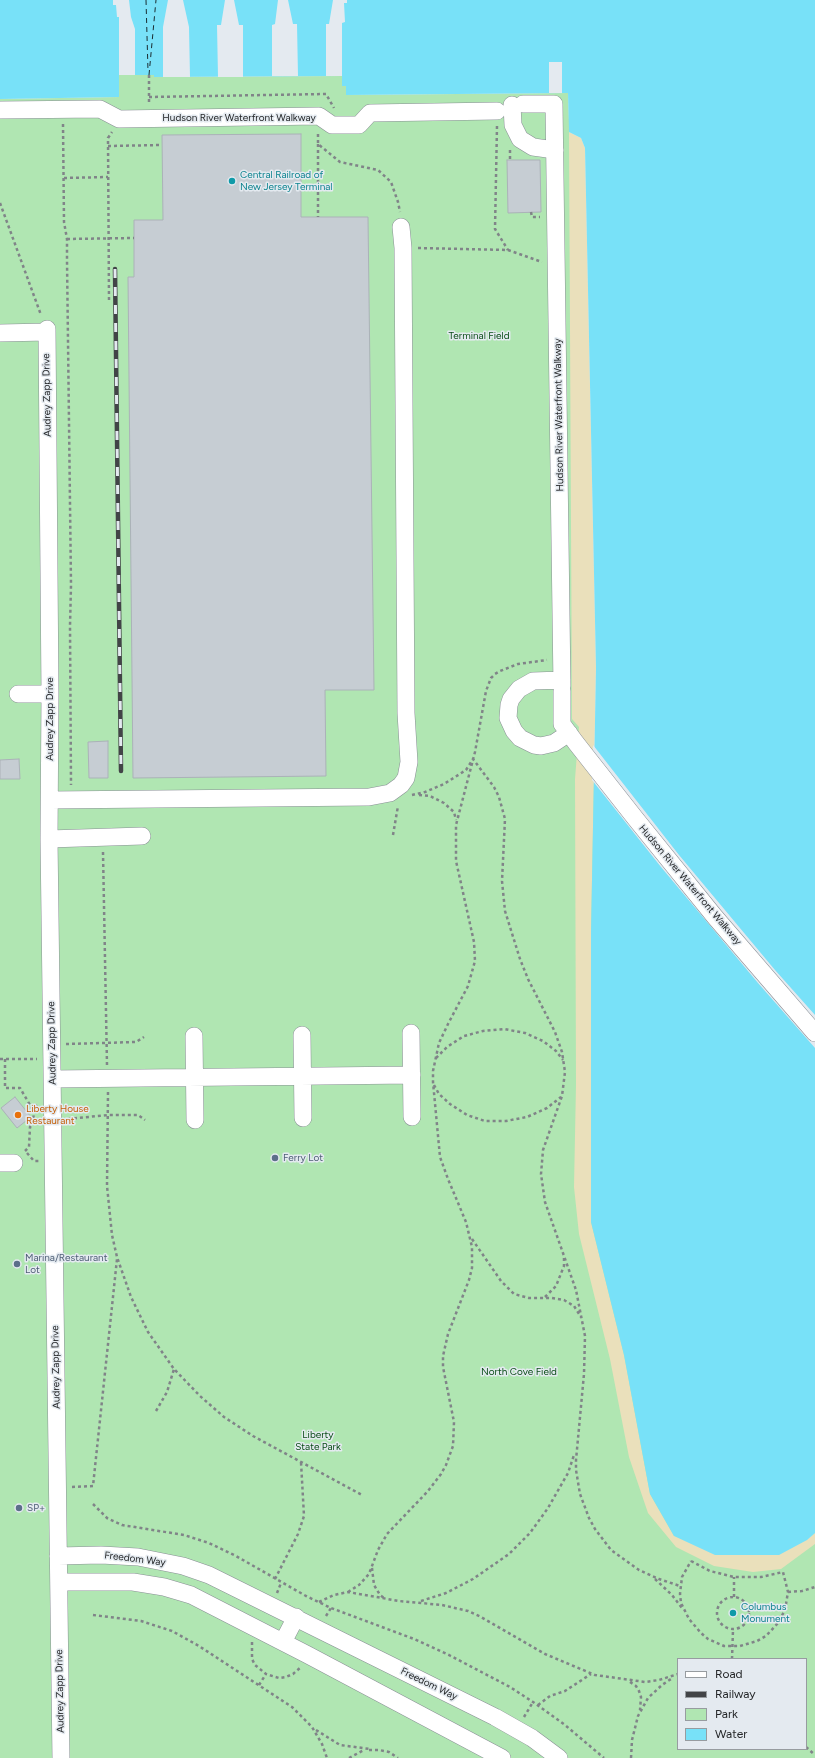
<!DOCTYPE html>
<style>
body{margin:0}
#map{position:relative;width:815px;height:1758px;overflow:hidden;background:#e4eaf0;font-family:Figtree,sans-serif}
canvas{display:block}
.legend{position:absolute;left:677px;top:1658px;width:130px;height:92px;box-sizing:border-box;background:#e4eaf0;border:1px solid #979ca0;margin:0;padding:5px 7px;list-style:none;font-size:12px;color:#242628}
.legend li{display:flex;align-items:center;gap:8px;height:20px}
.legend b{width:20px;border:1px solid #979ca0}
</style>
<div id="map">
<canvas width="815" height="1758"></canvas>
<ul class="legend">
<li><b style="height:5px;background:#fff"></b>Road</li>
<li><b style="height:5px;background:#424447"></b>Railway</li>
<li><b style="height:11px;background:#b0e6b2"></b>Park</li>
<li><b style="height:11px;background:#78e1f8"></b>Water</li>
</ul>
</div>
<script>
const c = document.querySelector('canvas').getContext('2d');
c.lineJoin = 'round';
function fill(path, color) {
  c.fillStyle = color;
  c.fill(path, 'evenodd');
}
function shape(rows) {
  const path = new Path2D();
  for (const r of rows) {
    if (r.length === 3) {
      path.moveTo(r[0] + r[2], r[1]);
      path.arc(r[0], r[1], r[2], 0, 2 * Math.PI);
      continue;
    }
    path.moveTo(r[0], r[1]);
    for (let i = 2; i < r.length; i += 2) path.lineTo(r[i], r[i + 1]);
  }
  return path;
}
function trace(path, color, width, dash) {
  c.strokeStyle = color;
  c.lineWidth = width;
  c.lineCap = dash ? 'butt' : 'round';
  c.setLineDash(dash || []);
  c.stroke(path);
}
function write(font, color, halo, rows, align = 'center') {
  c.font = font + ' Figtree,sans-serif';
  c.lineWidth = 3;
  c.setLineDash([]);
  c.textBaseline = 'middle';
  c.strokeStyle = halo;
  c.fillStyle = color;
  for (const [text, x, y, turn = 0] of rows) {
    c.save();
    c.translate(x, y);
    c.rotate((+turn || 0) * Math.PI / 180);
    c.textAlign = isNaN(turn) ? turn : align;
    if (halo) c.strokeText(text, 0, 0);
    c.fillText(text, 0, 0);
    c.restore();
  }
}
const green = shape([
 [119,75,154,75,155,77,342,76,342,86,346,86,346,95,568,93,594,789,807,1540,815,1533,815,1758,0,1758,0,99,119,97],
 [678,1659,806,1659,806,1749,678,1749]
]);
const sand = shape([
 [569,132,581,138,585,148,596,668,591,933,591,1222,624,1355,650,1494,674,1536,807,1540,815,1533,815,1544,781,1569,753,1572,714,1566,676,1547,648,1513,629,1457,610,1359,579,1234,574,1187,576,1085,575,779,579,727,572,719]
]);
const water = shape([
 [0,0,815,0,815,1533,807,1540,779,1555,715,1555,674,1536,650,1494,624,1355,591,1222,591,933,596,668,585,148,581,138,569,132,568,93,346,95,346,86,342,86,342,76,154,77,154,75,119,75,119,97,0,99]
]);
const pier = shape([
 [113,0,129,0,131,17,135,29,135,75,119,75,119,17,117,17,116,5,113,5],
 [168,0,183,0,189,27,190,77,163,77,163,27],
 [225,0,234,0,239,25,243,25,243,77,218,77,217,25,221,25],
 [278,0,288,0,293,24,297,24,298,76,272,76,272,25,275,24],
 [333,0,347,0,347,3,344,3,345,22,342,23,342,76,326,76,326,24,329,24],
 [549,62,562,62,562,93,549,93],
 [593,745,679,855,775,970,815,1015,815,1048,758,983,661,867,592,780]
]);
const ferry = shape([
 [146,0,148,71],
 [149,75,156,0]
]);
const building = shape([
 [301,134,301,217,368,217,374,690,325,690,326,776,133,778,128,277,134,277,134,220,163,220,162,135,301,134],
 [507,160,540,160,541,212,508,213,507,160],
 [108,741,108,778,89,778,88,742,108,741],
 [19,759,20,779,0,779,0,760,19,759],
 [15,1097,31,1117,17,1128,1,1108,15,1097]
]);
const path = shape([
 [149,75,149,104],
 [149,97,326,94,334,108],
 [63,124,64,222,67,239,67,260,71,585,70,626,71,785],
 [497,126,495,229,508,250],
 [318,134,318,144,340,162,378,170,391,182,398,202,400,212],
 [318,144,318,217],
 [108,146,162,145],
 [510,150,510,160],
 [64,178,108,177],
 [0,203,41,315],
 [531,212,532,217,540,217],
 [67,239,134,238],
 [418,248,508,250,542,262],
 [109,300,108,138,112,132],
 [412,795,425,792,444,784,466,770,473,759,494,787,499,797,505,819,502,881,505,911,520,959,528,979,555,1032,562,1052,565,1072,562,1096,543,1150,541,1174,545,1202,576,1290,585,1336,584,1374,576,1460,576,1470,580,1494,589,1518,595,1529,611,1550,639,1570,659,1579,680,1586],
 [419,795,430,796,444,803,454,812,456,820],
 [393,835,398,806],
 [103,852,107,1065],
 [66,1044,136,1042,144,1037],
 [436,1058,447,1047,464,1036,483,1031,504,1029,525,1033,543,1041,556,1051,563,1060],
 [0,1059,37,1059],
 [5,1059,5,1088,20,1088,33,1110],
 [434,1085,439,1094,450,1104,467,1115,485,1121,506,1121,527,1117,547,1108,561,1097],
 [108,1092,107,1186,112,1235,117,1257,131,1297,148,1332,174,1369,200,1396,224,1417,253,1436,362,1495],
 [68,1119,108,1115,138,1115,145,1120],
 [25,1151,29,1147,30,1127,34,1123,33,1110,37,1104],
 [27,1153,34,1161,40,1161],
 [472,1239,501,1281,514,1294,529,1298,552,1298,564,1300,574,1306,581,1317],
 [545,1297,556,1286,564,1266,564,1256],
 [156,1411,167,1392,174,1369],
 [72,1487,93,1486,117,1259],
 [93,1504,107,1518,122,1525,184,1535,209,1543,236,1556,306,1596,331,1608,414,1639,449,1655,510,1687,533,1702,565,1725,604,1758],
 [691,1561,710,1571,734,1577,761,1577,783,1572,788,1592,785,1610,778,1623,766,1636,757,1641,740,1646,724,1646,708,1639,701,1633,689,1619,681,1603,680,1594,682,1577,691,1561],
 [372,1568,374,1585,380,1595,384,1598],
 [275,1579,298,1534,304,1516,301,1462],
 [655,1579,672,1595,682,1608],
 [348,1592,359,1585,369,1574,378,1550,387,1534,428,1491,441,1474,446,1465,453,1446,454,1422,443,1367,443,1356,448,1334,469,1280,472,1268,472,1247,466,1222,448,1179,440,1157,433,1082,433,1071,439,1043,448,1024,468,986,475,961,474,942,456,861,456,825,475,752,486,691,491,678,495,674,500,671,518,664,547,660],
 [788,1592,802,1591,815,1587],
 [277,1593,281,1583],
 [733,1613,16],
 [734,1597,734,1577],
 [421,1601,446,1593,473,1579,509,1554,530,1533,548,1508,568,1473,574,1455],
 [319,1602,334,1595,348,1592,399,1601,442,1605,468,1611,481,1617,545,1654,595,1675,645,1682,659,1680,678,1674],
 [93,1615,141,1621,172,1631,199,1646,292,1707,312,1727,322,1744,327,1758],
 [326,1616,331,1608],
 [252,1642,252,1659,255,1665,266,1674,279,1678,286,1677,293,1674,301,1667],
 [732,1659,733,1630],
 [630,1682,636,1686,639,1691,641,1697,640,1710],
 [259,1685,266,1674],
 [538,1705,550,1696,565,1691,591,1674],
 [524,1717,533,1702],
 [316,1730,340,1745,370,1749],
 [806,1747,815,1755],
 [369,1750,379,1750,389,1752,398,1758],
 [349,1758,364,1750],
 [631,1758,632,1740,638,1716,648,1698,662,1685,671,1679]
]);
const minor = shape([
 [523,104,554,104,562,686],
 [512,105,513,125,520,139,533,147,555,150],
 [0,110,100,109,119,119,319,116,332,125,359,125,370,113,497,111],
 [47,329,50,694,49,839,61,1758],
 [0,333,47,332],
 [562,680,533,681,519,689,511,699,509,705,508,718,514,731,520,738,534,745,541,746,554,743,569,733],
 [562,691,562,724,576,743,635,818,715,917,815,1033],
 [18,694,50,694],
 [50,800,369,797,390,793,401,785,406,778,409,762,406,713,403,248,401,227],
 [49,839,142,836],
 [411,1033,412,1117],
 [302,1035,303,1118],
 [194,1036,195,1120],
 [53,1079,412,1075],
 [0,1163,14,1163],
 [58,1556,101,1555,138,1557,183,1566,209,1575,495,1717,532,1738,559,1758],
 [59,1582,133,1582,164,1587,191,1595,308,1655,502,1758],
 [283,1642,296,1617]
]);
const rail = shape([
 [115,269,121,771]
]);
const markers = [
 [232,181,4,"#0f9aa8"],
 [18,1115,4,"#e8710a"],
 [275,1158,4,"#5c6f8a"],
 [17,1264,4,"#5c6f8a"],
 [19,1508,4,"#5c6f8a"],
 [733,1613,4,"#0f9aa8"]
];
const streetNames = [
 ["Hudson River Waterfront Walkway",239,118],
 ["Audrey Zapp Drive",47,395,-91],
 ["Hudson River Waterfront Walkway",559,415,-91],
 ["Audrey Zapp Drive",50,719,-90],
 ["Hudson River Waterfront Walkway",690,885,50],
 ["Audrey Zapp Drive",52,1043,-91],
 ["Audrey Zapp Drive",56,1367,-91],
 ["Freedom Way",135,1559,7],
 ["Freedom Way",429,1684,26],
 ["Audrey Zapp Drive",60,1691,-91]
];
const cultureNames = [
 ["Central Railroad of",240,175],
 ["New Jersey Terminal",240,187],
 ["Columbus",741,1607],
 ["Monument",741,1619]
];
const parkNames = [
 ["Terminal Field",479,336],
 ["North Cove Field",519,1372],
 ["Liberty",318,1435],
 ["State Park",318,1447]
];
const foodNames = [
 ["Liberty House",26,1109],
 ["Restaurant",26,1121]
];
const serviceNames = [
 ["Ferry Lot",283,1158],
 ["Marina/Restaurant",25,1258],
 ["Lot",25,1270],
 ["SP+",27,1508]
];
fill(green, '#b0e6b2');
fill(sand, '#eae0bb');
fill(water, '#78e1f8');
fill(pier, '#e4eaf0');
trace(ferry, '#1a2d32', 1, [5, 4]);
fill(building, '#c6cdd3');
trace(building, '#abb2b8', 1);
trace(minor, '#898f95', 18);
trace(path, '#808488', 2.5, [3, 3]);
trace(minor, '#fff', 17);
trace(rail, '#424447', 4.5);
trace(rail, '#e4eaf0', 3, [9]);
for (const [x, y, r, color] of markers) {
  const dot = new Path2D();
  dot.arc(x, y, r, 0, 2 * Math.PI);
  c.fillStyle = color;
  c.fill(dot);
  trace(dot, '#e4eaf0', 1.5);
}
write('10px', '#242628', '#e4eaf0', streetNames);
write('10px', '#0d838f', '#e4eaf0', cultureNames, 'left');
write('10px', '#0a4d17', '#e4eaf0', parkNames);
write('10px', '#c56008', '#e4eaf0', foodNames, 'left');
write('10px', '#4e5e75', '#e4eaf0', serviceNames, 'left');
</script>
